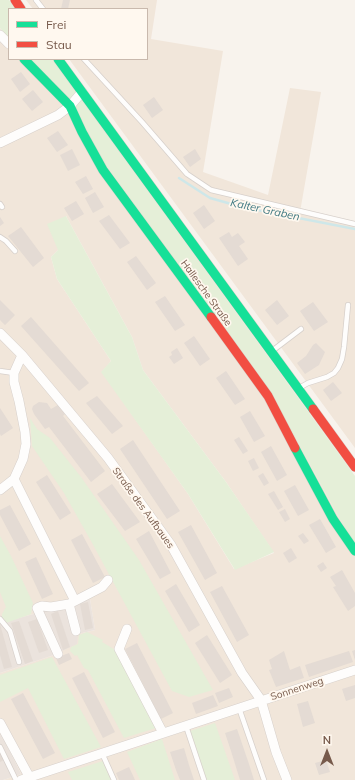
<!DOCTYPE html>
<meta charset="utf-8">
<style>
body{margin:0}
#map{position:relative;width:355px;height:780px;overflow:hidden;background:#f8f3ed;font-family:Mulish,sans-serif}
canvas{display:block}
.legend{position:absolute;left:8px;top:8px;width:140px;height:52px;box-sizing:border-box;background:#fff8ef;border:1px solid #c9b9ad;margin:0;padding:5px 7px;list-style:none;font-size:12px;color:#775a4b}
.legend li{display:flex;align-items:center;gap:8px;height:20px}
.legend b{width:20px;border:1px solid #c9b9ad}
.north{position:absolute;left:307px;top:732px;width:40px;height:40px;-webkit-text-stroke:3px #fff8ef;paint-order:stroke;rotate:0deg;font-size:11px;font-weight:700;line-height:16px;text-align:center;color:#775a4b}
.north::after{content:'';display:block;margin:auto;width:14px;height:18px;background:#775a4b;clip-path:polygon(50% 0,100% 100%,50% 72%,0 100%)}
</style>
<div id="map">
<canvas width="355" height="780"></canvas>
<ul class="legend">
<li><b style="height:5px;background:#16e098"></b>Frei</li>
<li><b style="height:5px;background:#f24e42"></b>Stau</li>
</ul>
<div class="north">N</div>
</div>
<script>
const c = document.querySelector('canvas').getContext('2d');
c.lineJoin = 'round';
function fill(path, color) {
  c.fillStyle = color;
  c.fill(path, 'evenodd');
}
function shape(rows) {
  const path = new Path2D();
  for (const r of rows) {
    path.moveTo(r[0], r[1]);
    for (let i = 2; i < r.length; i += 2) path.lineTo(r[i], r[i + 1]);
  }
  return path;
}
function trace(path, color, width, dash) {
  c.strokeStyle = color;
  c.lineWidth = width;
  c.lineCap = dash ? 'butt' : 'round';
  c.setLineDash(dash || []);
  c.stroke(path);
}
function write(font, color, halo, rows, align = 'center') {
  c.font = font + ' Mulish,sans-serif';
  c.lineWidth = 3.5;
  c.setLineDash([]);
  c.textBaseline = 'middle';
  c.strokeStyle = halo;
  c.fillStyle = color;
  for (const [text, x, y, turn = 0] of rows) {
    c.save();
    c.translate(x, y);
    c.rotate((+turn || 0) * Math.PI / 180);
    c.textAlign = isNaN(turn) ? turn : align;
    if (halo) c.strokeText(text, 0, 0);
    c.fillText(text, 0, 0);
    c.restore();
  }
}
const residential = shape([
 [26,0,157,0,151,39,223,51,203,172,268,195,290,88,321,92,300,212,355,224,355,448,69,59,147,59,147,9,33,9],
 [0,28,9,39,9,59,29,59,271,394,355,547,355,780,3,780,21,774,0,731,0,673,54,655,78,634,95,630,90,599,0,623],
 [66,216,132,337,143,370,226,482,274,553,234,569,188,494,102,372,111,361,57,279,51,257,58,250]
]);
const industrial = shape([
 [90,599,95,630,78,634,77,644,54,655,0,673,0,623],
 [0,731,21,774,3,780,0,780]
]);
const green = shape([
 [0,0,9,0,15,9,9,9,9,39,0,28],
 [29,59,52,59,355,476,355,547,271,394],
 [66,216,132,337,143,370,226,482,274,552,235,570,188,494,101,372,111,361,57,279,51,257,58,250,47,224],
 [30,418,37,429,50,438,81,477,139,560,213,690,189,697,172,691,91,541,64,493,32,446],
 [0,536,11,556,33,603,31,614,6,623,2,619,2,614,6,607,0,592],
 [87,632,103,640,102,642,117,651,156,728,124,738,88,670,84,668,77,655,75,656,70,651,71,647,78,644,79,635],
 [52,657,101,747,64,759,28,688,0,702,0,675],
 [215,723,235,780,206,780,190,731],
 [162,739,175,780,140,780,127,752],
 [103,761,111,780,72,780,68,772]
]);
const stream = shape([
 [179,178,210,198,242,207,355,229]
]);
const building = shape([
 [63,0,70,0,68,9,61,9],
 [21,72,30,84,20,92,11,79],
 [33,90,43,102,32,111,22,99],
 [154,97,163,110,152,118,143,105],
 [58,131,68,145,57,152,47,138],
 [72,149,80,165,68,171,60,155],
 [195,149,201,159,190,167,183,157],
 [86,176,93,189,83,194,75,182],
 [95,192,104,207,93,213,85,198],
 [76,201,84,214,72,221,64,208],
 [204,205,215,221,204,229,193,213],
 [109,215,130,243,120,249,99,221],
 [0,217,4,223,0,226],
 [21,227,44,258,33,267,8,236],
 [229,232,232,237,238,233,245,242,239,246,248,259,238,266,219,238],
 [136,256,156,283,147,290,127,262],
 [165,296,185,325,175,331,155,302],
 [0,300,15,315,5,325,0,320],
 [277,300,289,316,277,325,265,310],
 [313,302,328,322,314,331,300,311],
 [31,317,89,383,79,391,21,326],
 [194,336,210,359,200,366,184,343],
 [316,343,325,352,319,365,305,374,297,363,306,356,313,345],
 [177,348,183,358,174,364,169,357,172,355,171,352],
 [226,371,245,399,235,405,216,378],
 [333,382,342,393,331,401,323,390],
 [97,396,123,426,112,434,86,403],
 [39,402,47,403,51,409,58,405,65,414,63,416,105,471,91,482,49,427,45,429,34,414,32,409,33,406],
 [0,408,13,428,1,436,0,434],
 [250,411,265,436,254,442,240,417],
 [239,437,248,451,243,454,234,440],
 [133,440,180,511,167,519,120,449],
 [271,446,287,475,277,481,261,452],
 [254,458,259,468,253,471,248,461],
 [263,473,269,483,264,486,258,476],
 [47,475,71,513,60,520,36,482],
 [112,484,140,522,125,531,97,494],
 [295,485,309,510,298,516,284,491],
 [274,491,283,507,278,510,268,494],
 [10,505,31,544,19,551,0,515,0,510],
 [285,509,290,519,285,522,279,512],
 [320,519,336,547,326,553,309,525],
 [191,525,217,573,205,580,178,532],
 [149,531,171,573,160,579,136,539],
 [303,533,309,541,304,544,298,536],
 [82,534,105,577,93,583,71,540],
 [291,548,297,558,289,563,283,553],
 [36,557,53,594,42,599,25,562],
 [323,562,327,568,321,572,317,566],
 [342,570,355,593,355,606,348,611,333,587,336,586,330,577],
 [176,584,200,625,189,632,165,591],
 [222,586,249,635,237,642,210,592],
 [88,602,93,628,85,630,80,604],
 [58,611,70,647,63,650,51,614],
 [37,619,48,650,39,653,28,622],
 [19,621,33,661,25,664,11,623],
 [0,624,12,667,4,669,0,655],
 [207,635,232,675,220,683,195,643],
 [137,643,173,713,161,719,125,649],
 [355,650,355,660,352,651],
 [284,651,290,670,300,666,304,678,276,687,269,670,272,669,269,660],
 [349,651,353,662,309,677,305,665],
 [69,653,72,659,59,665,56,658],
 [84,672,115,732,103,738,72,678],
 [355,685,355,698,346,701,342,689],
 [229,688,233,697,219,703,215,693],
 [23,693,55,753,43,759,11,699],
 [213,695,218,706,196,714,192,703],
 [308,701,315,723,303,727,297,704],
 [237,729,249,764,254,780,240,780,231,751,225,733],
 [184,748,189,765,194,780,180,780,176,770,170,752],
 [0,752,4,760,0,762],
 [326,760,330,772,319,775,315,763],
 [129,767,135,780,119,780,116,773]
]);
const lane = shape([
 [36,0,43,9],
 [84,59,142,122,187,174,211,190,355,224],
 [0,204,2,207],
 [0,237,6,241,15,251],
 [272,351,301,329],
 [0,371,14,373],
 [299,388,308,383,327,377,334,373,338,368,342,359,344,347,348,305],
 [0,619,10,631,19,662],
 [239,708,264,780],
 [186,726,204,780],
 [0,747,16,780],
 [102,753,114,780]
]);
const street = shape([
 [0,35,9,44],
 [0,143,58,115,70,106,82,92],
 [0,333,22,355,108,458,171,545,242,673,261,700,276,752,287,780],
 [14,479,75,601,69,604,76,631],
 [0,490,14,479,23,459,26,444,25,432,19,401,14,382,14,373,22,355],
 [75,601,102,587,108,580],
 [127,629,119,649,163,733],
 [58,654,37,608,42,606,51,607,69,604],
 [0,723,31,780],
 [21,780,355,670]
]);
const fast = shape([
 [24,59,70,106,82,132,103,170,211,317],
 [58,59,313,409],
 [295,448,333,519,355,551]
]);
const jam = shape([
 [15,0,21,9],
 [211,317,268,396,295,448],
 [313,409,355,467]
]);
const streetNames = [
 ["Hallesche Straße",206,293,54],
 ["Straße des Aufbaues",143,508,54],
 ["Sonnenweg",297,689,-18]
];
const waterNames = [
 ["Kalter Graben",265,210,12]
];
fill(residential, '#f1e6da');
fill(industrial, '#ebe3dd');
fill(green, '#e5efd8');
trace(stream, '#cee7e9', 2.5);
fill(building, '#e4dbd4');
trace(lane, '#d7d0cb', 6);
trace(street, '#d7d0cb', 10);
trace(fast, '#d7d0c9', 10);
trace(jam, '#d7d0c9', 10);
trace(lane, '#fefdfc', 4.5);
trace(street, '#fefdfc', 9);
trace(fast, '#16e098', 9);
trace(jam, '#f24e42', 9);
write('10px', '#775a4b', '#fff8ef', streetNames);
write('italic 11px', '#427a83', '#fff8ef', waterNames);
</script>
